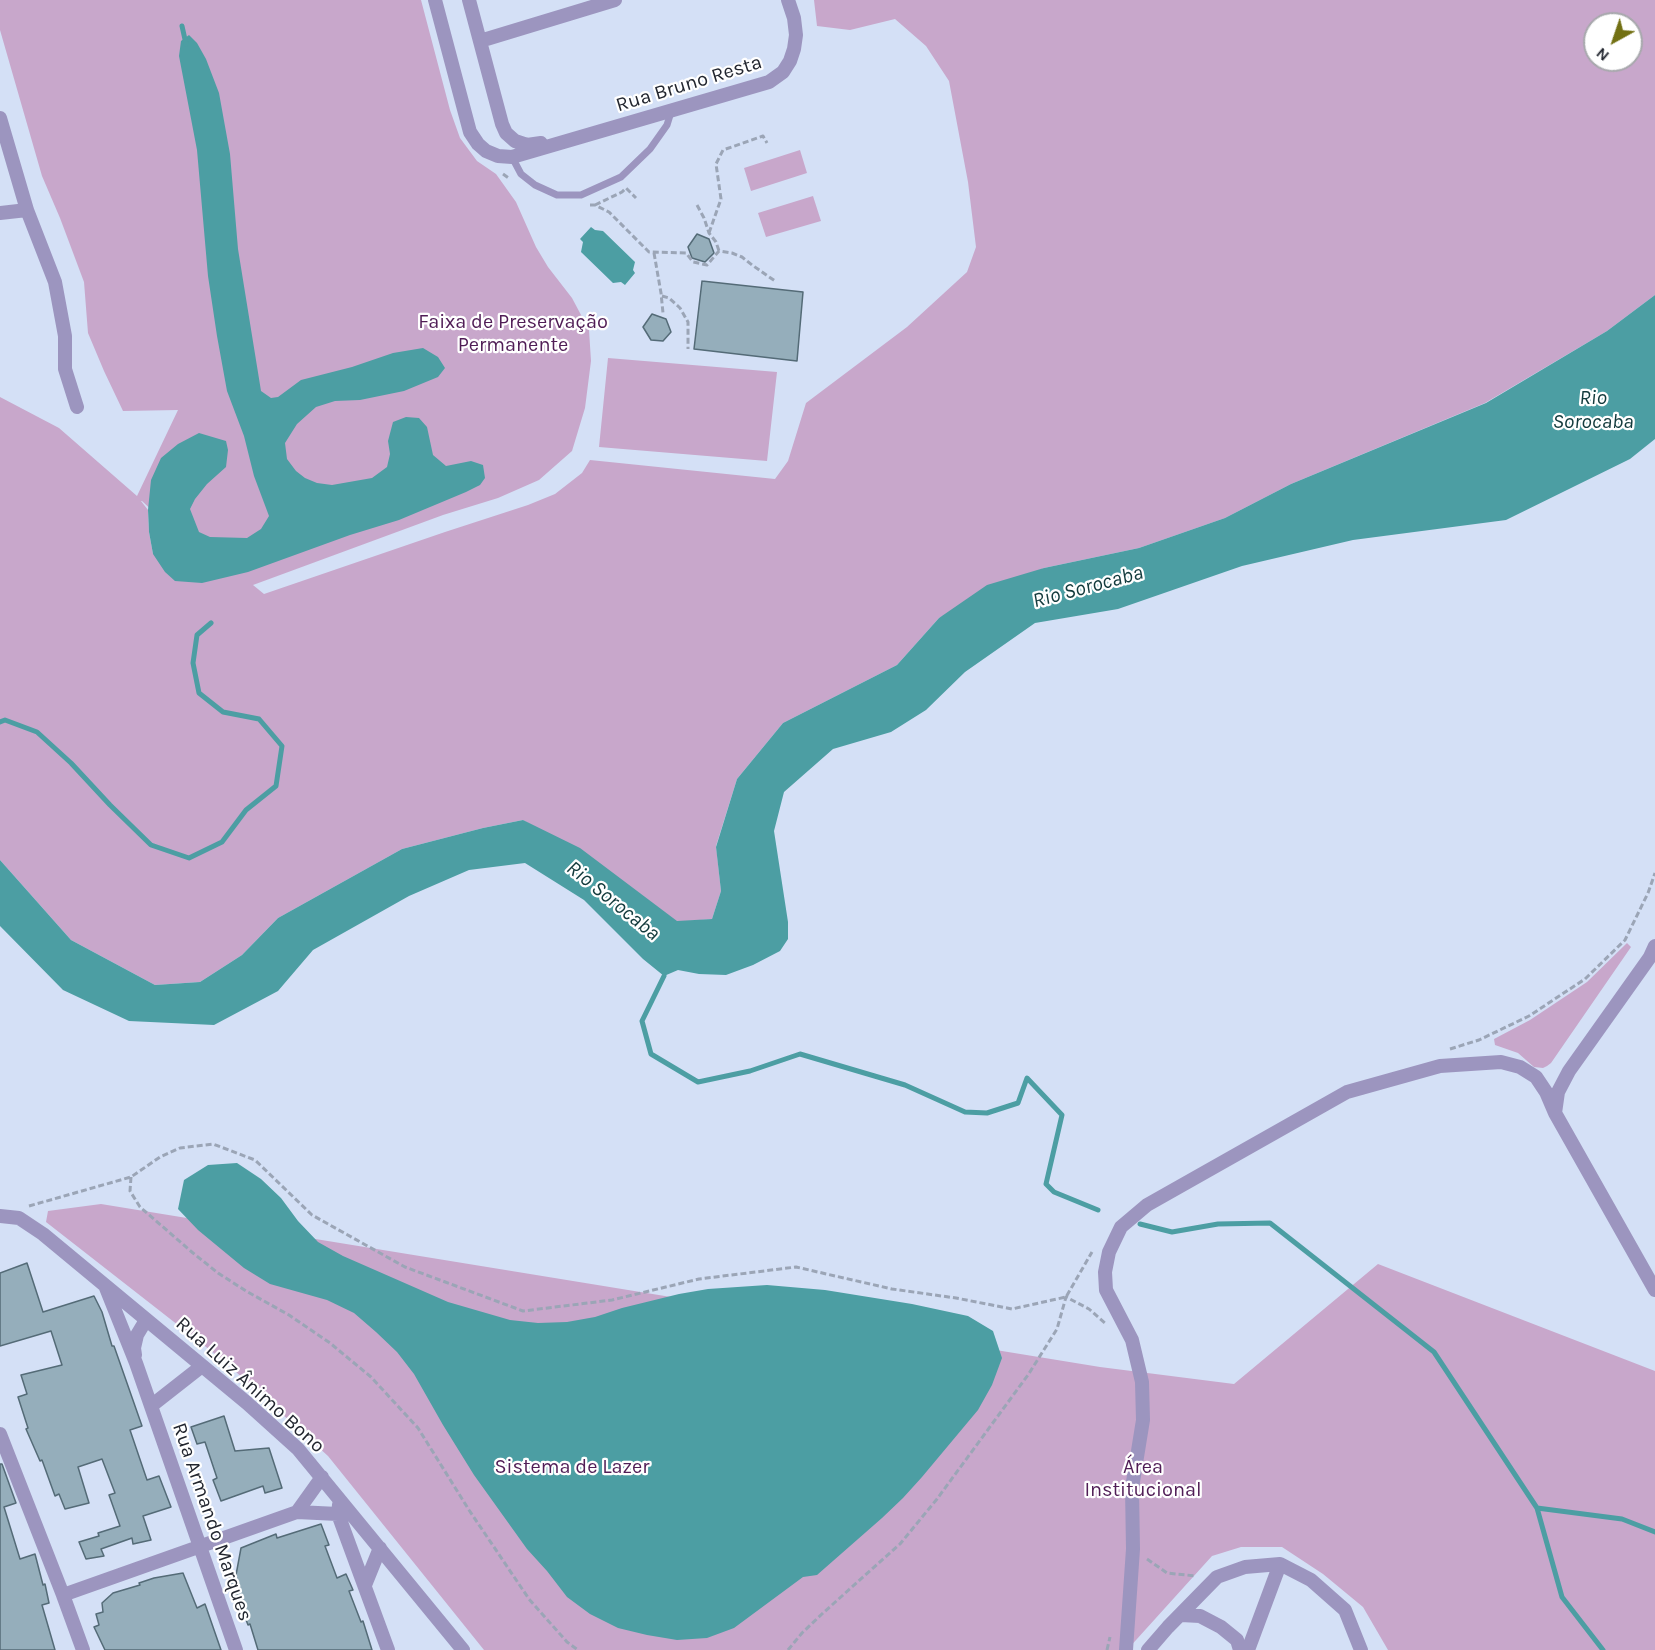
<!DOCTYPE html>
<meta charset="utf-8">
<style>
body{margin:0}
#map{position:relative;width:1655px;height:1650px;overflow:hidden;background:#d4e0f6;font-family:Karla,sans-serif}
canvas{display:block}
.north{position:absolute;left:1583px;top:12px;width:60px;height:60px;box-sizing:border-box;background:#fff;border:2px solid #a7a8ac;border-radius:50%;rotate:220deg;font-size:16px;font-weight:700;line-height:24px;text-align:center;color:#22262f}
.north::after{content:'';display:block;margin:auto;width:21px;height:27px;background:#727013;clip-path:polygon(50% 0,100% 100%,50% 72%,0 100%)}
</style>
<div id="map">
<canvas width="1655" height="1650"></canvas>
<div class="north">N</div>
</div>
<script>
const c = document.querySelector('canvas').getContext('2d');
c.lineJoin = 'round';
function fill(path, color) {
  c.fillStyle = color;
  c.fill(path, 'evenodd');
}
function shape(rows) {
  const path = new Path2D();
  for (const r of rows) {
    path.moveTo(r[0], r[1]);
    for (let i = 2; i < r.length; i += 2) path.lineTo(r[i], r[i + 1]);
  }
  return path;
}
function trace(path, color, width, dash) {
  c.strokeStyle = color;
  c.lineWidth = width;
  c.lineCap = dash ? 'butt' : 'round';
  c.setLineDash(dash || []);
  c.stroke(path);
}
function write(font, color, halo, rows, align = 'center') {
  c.font = font + ' Karla,sans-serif';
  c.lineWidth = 4.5;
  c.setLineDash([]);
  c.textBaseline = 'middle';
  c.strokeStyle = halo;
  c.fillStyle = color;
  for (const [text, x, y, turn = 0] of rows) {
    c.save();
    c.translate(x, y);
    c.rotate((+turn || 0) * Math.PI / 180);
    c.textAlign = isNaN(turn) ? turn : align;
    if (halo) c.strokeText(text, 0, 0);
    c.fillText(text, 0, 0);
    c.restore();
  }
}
const green = shape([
 [0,0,421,0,450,110,460,138,477,161,496,174,516,202,536,247,548,267,572,298,589,330,591,361,585,408,572,451,539,480,498,498,443,515,253,585,264,594,445,532,528,505,555,494,582,473,590,460,775,479,788,461,806,403,907,327,967,272,976,247,968,182,949,81,926,46,895,19,850,30,817,26,814,0,1655,0,1655,295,1607,331,1485,403,1291,484,1225,518,1139,548,1044,568,939,618,897,665,783,723,737,779,716,846,721,891,712,919,677,922,640,894,523,820,483,828,402,849,278,918,242,955,200,982,155,985,71,940,0,860,0,397,59,428,137,496,178,410,123,411,104,371,88,333,84,282,60,218,42,176,0,30],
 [1595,24,1631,24,1631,60,1595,60],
 [141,501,142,501,193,549,153,554,149,532,148,510],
 [800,150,807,173,751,191,744,168],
 [813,196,821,221,766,237,758,213],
 [608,358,777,372,767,461,599,447],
 [1627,943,1631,947,1551,1063,1547,1066,1543,1068,1534,1067,1518,1053,1495,1045,1494,1039,1530,1020,1587,982],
 [101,1204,1100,1367,1234,1384,1378,1264,1655,1371,1655,1650,1388,1650,1363,1607,1323,1574,1282,1547,1241,1547,1212,1556,1127,1650,484,1650,328,1456,224,1361,46,1222,48,1211]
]);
const water = shape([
 [189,35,197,43,206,59,219,93,230,154,238,249,261,391,271,398,278,397,301,380,352,367,393,353,423,348,438,357,445,368,438,377,404,391,360,400,335,401,316,407,297,424,285,443,287,459,296,471,305,478,317,483,332,485,372,478,387,467,390,454,388,441,393,422,406,417,419,418,427,427,433,455,446,466,471,461,483,465,485,478,480,485,466,492,399,520,350,535,248,572,202,583,175,581,165,572,153,554,149,532,148,510,151,480,161,458,178,444,199,433,226,441,228,450,226,467,207,484,195,499,190,509,199,532,210,537,247,538,261,529,269,516,254,476,244,436,227,391,217,336,208,276,197,150,179,56,181,41],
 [591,227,595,230,603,231,635,262,633,270,635,273,625,285,621,282,613,283,581,252,583,242,580,239],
 [1655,295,1655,439,1630,459,1506,520,1353,540,1242,566,1118,609,1035,623,965,672,926,710,891,732,833,749,784,792,774,831,788,922,788,939,780,951,753,965,726,975,699,974,678,970,664,976,643,959,584,900,525,863,469,870,409,896,313,950,278,991,214,1025,129,1021,63,990,0,926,0,860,71,940,155,985,200,982,242,955,278,918,402,849,483,828,523,820,580,848,677,921,712,919,721,891,716,847,737,779,783,723,897,665,939,618,987,585,1044,568,1139,548,1225,518,1291,484,1486,403,1607,331],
 [237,1163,261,1179,281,1198,298,1221,318,1242,343,1256,448,1302,510,1320,538,1323,567,1322,595,1317,622,1308,679,1294,708,1289,767,1285,825,1290,912,1304,968,1316,993,1331,1002,1358,992,1385,978,1410,922,1477,903,1498,882,1518,817,1575,803,1577,734,1628,707,1638,677,1640,647,1635,618,1628,590,1614,567,1597,547,1571,527,1549,474,1475,443,1425,414,1374,397,1352,376,1332,354,1313,327,1300,270,1284,244,1268,198,1230,178,1209,184,1180,208,1165]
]);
const stream = shape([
 [182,26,186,44],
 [0,722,5,720,37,732,71,763,110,805,151,845,189,858,222,842,246,810,276,786,282,746,259,719,223,712,199,693,193,663,197,635,211,623],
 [664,976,642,1021,651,1054,698,1082,750,1071,800,1054,905,1085,965,1112,987,1113,1018,1103,1027,1078,1062,1115,1046,1184,1054,1192,1098,1210],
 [1140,1224,1172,1232,1218,1224,1270,1223,1434,1352,1537,1508,1622,1519,1655,1532],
 [1537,1508,1562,1597,1603,1650]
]);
const building = shape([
 [697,234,709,239,714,253,705,262,692,258,688,247,697,234],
 [702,281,803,292,797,361,694,349,702,281],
 [652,314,666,319,671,332,663,341,651,340,643,327,652,314],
 [27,1263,43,1312,94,1296,102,1312,112,1346,114,1346,142,1426,130,1430,147,1480,159,1476,171,1507,143,1516,151,1540,133,1544,132,1538,101,1549,104,1556,86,1559,79,1542,99,1536,98,1533,120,1526,109,1495,115,1493,102,1459,78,1467,89,1503,65,1509,59,1494,55,1496,42,1460,40,1461,26,1429,28,1428,18,1397,27,1394,21,1375,62,1365,51,1331,0,1346,0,1273,27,1263],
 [224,1416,235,1451,269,1448,282,1488,265,1493,263,1486,221,1501,213,1480,217,1478,205,1442,197,1444,191,1427,224,1416],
 [0,1464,2,1464,16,1503,4,1507,20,1559,35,1554,43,1585,45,1584,49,1603,42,1605,55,1650,0,1650,0,1464],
 [321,1524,329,1545,325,1546,337,1578,346,1574,353,1590,349,1591,361,1622,363,1621,372,1650,258,1650,250,1624,248,1625,242,1609,240,1609,237,1594,234,1595,229,1578,236,1575,241,1548,276,1534,277,1538,321,1524],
 [183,1573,197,1608,205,1604,221,1650,105,1650,94,1627,99,1625,96,1614,103,1612,102,1603,113,1593,140,1585,139,1583,154,1578,183,1573]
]);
const path = shape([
 [503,174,510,179],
 [590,205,595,205,609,212,649,252,686,253,693,262,707,265,719,251,732,253,742,257,752,265,775,281],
 [595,205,622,192,626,188,636,198],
 [697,205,704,218,709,233,716,242,719,251],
 [709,233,721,199,716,164,723,150,763,136,767,143],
 [654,253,661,293,663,313],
 [662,296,669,298,680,308,688,322,688,349],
 [1450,1049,1479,1040,1529,1016,1585,979,1625,940,1648,893,1655,873],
 [131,1177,130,1191,140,1207,193,1253,218,1273,246,1291,289,1315,330,1343,371,1377,418,1428,469,1510,529,1599,567,1642,578,1650],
 [29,1206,131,1177,160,1157,180,1148,213,1144,255,1160,312,1215,405,1267,523,1311,612,1300,699,1279,796,1267,892,1289,956,1298,1012,1309,1066,1297,1092,1252],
 [1147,1559,1167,1573,1196,1576],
 [788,1650,802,1633,823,1613,900,1544,937,1499,1028,1375,1057,1329,1066,1297,1089,1309,1106,1324],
 [1107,1650,1110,1637]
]);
const lane = shape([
 [512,157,521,174,535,185,557,195,581,195,621,177,650,149,667,125,671,112]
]);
const street = shape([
 [435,0,470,132,478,144,486,151,498,156,512,157,769,82,783,72,790,61,794,49,796,35,794,18,788,0],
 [469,0,502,124,506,133,515,141,527,145,541,143],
 [480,41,615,0],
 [0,118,27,210,55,282,65,336,65,369,77,407],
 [0,213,27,210],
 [1555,1113,1558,1092,1569,1071,1650,957,1655,946],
 [0,1216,19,1218,43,1234,247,1403,298,1449,463,1650],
 [106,1288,136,1363,236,1650],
 [135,1355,134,1348,137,1335,146,1320],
 [151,1406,202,1366],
 [0,1434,63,1595,83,1650],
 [339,1505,338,1514,388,1650],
 [297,1512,322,1477],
 [1280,1564,1311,1580,1345,1610,1361,1650],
 [365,1585,380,1548],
 [63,1595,297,1512,338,1514],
 [1181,1615,1200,1616,1221,1627,1237,1640,1240,1650],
 [1126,1650,1133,1549,1132,1488,1143,1420,1142,1382,1132,1340,1106,1290,1105,1272,1109,1252,1121,1227,1147,1205,1347,1092,1440,1066,1501,1062,1520,1067,1536,1077,1546,1092,1555,1113,1655,1290],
 [1148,1650,1168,1627,1217,1577,1245,1567,1280,1564],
 [1248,1650,1280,1564]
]);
const streetNames = [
 ["Rua Bruno Resta",689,84,-17],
 ["Rua Luiz Ânimo Bono",250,1385,42],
 ["Rua Armando Marques",212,1522,71]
];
const parkNames = [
 ["Faixa de Preservação",513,322],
 ["Permanente",513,345],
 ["Sistema de Lazer",572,1467],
 ["Área",1143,1467],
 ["Institucional",1143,1490]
];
const waterNames = [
 ["Rio",1593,398],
 ["Sorocaba",1593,422],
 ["Rio Sorocaba",1088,587,-15],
 ["Rio Sorocaba",613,901,39]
];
fill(green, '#c8a7cb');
fill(water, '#4c9ea3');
trace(stream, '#4c9ea3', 5);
fill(building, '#95aebb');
trace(building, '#546b77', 1.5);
trace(path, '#9ba5b6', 3, [6, 3]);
trace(lane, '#9c95bf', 7);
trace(street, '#9c95bf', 14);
write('20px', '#22262f', '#fff', streetNames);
write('20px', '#501d56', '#fff', parkNames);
write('italic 21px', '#123a3c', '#fff', waterNames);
</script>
